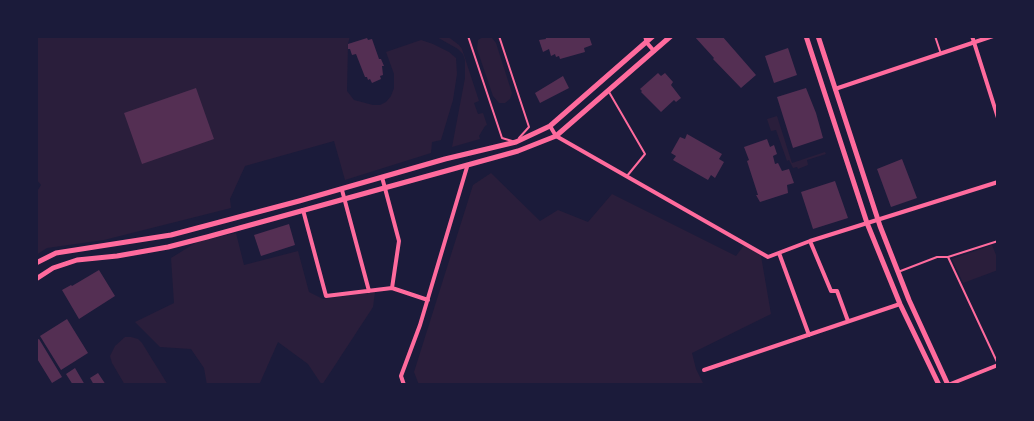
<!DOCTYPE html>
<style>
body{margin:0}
#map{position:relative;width:1034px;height:421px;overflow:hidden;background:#1b1b3a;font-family:Raleway,sans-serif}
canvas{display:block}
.frame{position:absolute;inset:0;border:38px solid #1b1b3a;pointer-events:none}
</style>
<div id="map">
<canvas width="1034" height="421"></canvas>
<div class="frame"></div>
</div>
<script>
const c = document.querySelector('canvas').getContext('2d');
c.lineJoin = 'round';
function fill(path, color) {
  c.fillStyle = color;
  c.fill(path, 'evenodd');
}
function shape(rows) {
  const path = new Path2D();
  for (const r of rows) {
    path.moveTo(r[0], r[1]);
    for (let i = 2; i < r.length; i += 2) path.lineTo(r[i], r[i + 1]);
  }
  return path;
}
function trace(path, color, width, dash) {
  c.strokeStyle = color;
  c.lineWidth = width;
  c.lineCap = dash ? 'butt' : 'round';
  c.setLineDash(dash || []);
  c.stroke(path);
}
const green = shape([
 [36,36,350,36,348,44,347,91,354,100,373,105,380,105,386,102,391,96,394,88,394,74,386,52,421,40,433,44,449,52,456,58,457,74,453,100,441,140,432,142,431,153,345,180,334,141,245,166,230,199,231,208,104,240,47,248,36,255,36,193,41,185,36,179],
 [435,36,447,36,459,45,462,49,479,101,474,103,478,114,483,113,487,125,485,126,479,136,480,139,452,147,465,78,465,60,463,54,458,49],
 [483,37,492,38,496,43,512,93,510,99,505,103,499,103,493,96,477,49,478,40],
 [777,116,792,163,825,152,826,154,807,160,808,165,798,169,797,167,793,168,789,160,787,161,776,130,771,131,767,119],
 [491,173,540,221,558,210,588,222,612,194,736,256,745,244,761,256,771,314,692,353,696,369,704,385,419,385,414,372,473,185],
 [236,233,244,265,298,251,309,292,323,299,375,292,373,307,322,385,308,364,278,342,259,385,207,385,204,368,191,349,160,347,135,322,174,303,171,258,197,242],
 [992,245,998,260,998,270,963,283,952,259],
 [125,337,131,337,138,339,142,343,168,385,125,385,112,363,110,356,115,346]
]);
const building = shape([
 [545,36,589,36,592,45,584,48,585,52,560,59,559,56,556,57,555,54,551,56,549,49,543,52,539,40,546,39],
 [694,36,722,36,756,75,741,88,713,59,714,58],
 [367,38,368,40,372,39,379,59,381,59,384,66,382,66,383,75,380,76,381,79,372,83,370,79,368,80,367,77,365,77,356,54,352,55,350,49,348,49,348,44],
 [788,48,797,75,774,83,765,56],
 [658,73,661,76,665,73,673,82,671,85,681,98,676,102,674,100,661,112,641,92,642,91,640,89],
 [563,76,569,88,540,103,535,93],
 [196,88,214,139,142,164,124,113],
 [806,88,816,113,823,138,793,148,777,97],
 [687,134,722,154,719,159,724,162,715,178,711,175,708,180,673,160,676,156,671,153,680,137,685,139],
 [767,139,770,147,774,145,777,154,773,156,775,164,778,163,782,171,789,169,794,183,787,185,788,193,760,202,756,195,758,195,747,161,749,160,744,147],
 [902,159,917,198,891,207,877,169],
 [835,181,848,218,813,229,801,192],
 [289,224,295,245,261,256,254,235],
 [99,270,115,296,79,319,62,290,71,285,72,286],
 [67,319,88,353,61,370,40,336],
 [39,339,62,377,52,383,36,357,36,340],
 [75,368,85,385,73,385,66,374],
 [98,373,106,385,94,385,90,378]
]);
const service = shape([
 [468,36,502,138,512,141],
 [499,36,529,127,519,138],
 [935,36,941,54],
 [609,92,645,154,627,176],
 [948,257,998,241],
 [898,272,937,257,948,257,998,364]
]);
const minor = shape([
 [645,36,647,43,654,51],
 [972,36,998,118],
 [835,89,993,36],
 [550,126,556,136,768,257,810,241,998,182],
 [382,177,399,241,392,288],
 [342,190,369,291],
 [303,210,326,296,392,288,428,300],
 [810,241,831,291,837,291,848,321],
 [779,253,809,335],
 [704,370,900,304],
 [404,385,401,376,420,325,467,167],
 [948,385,998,365]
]);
const secondary = shape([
 [806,36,867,223,900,304,939,385],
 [818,36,880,226,909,300,948,385],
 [36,263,56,253,171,235,299,201,445,159,516,142,550,126,653,36],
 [36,279,53,268,77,260,117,256,168,247,207,237,518,151,556,136,671,36]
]);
fill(green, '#2a1e3b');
fill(building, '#542f53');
trace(service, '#ff6b9d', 2);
trace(minor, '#ff6b9d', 4);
trace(secondary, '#ff6b9d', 5);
</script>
